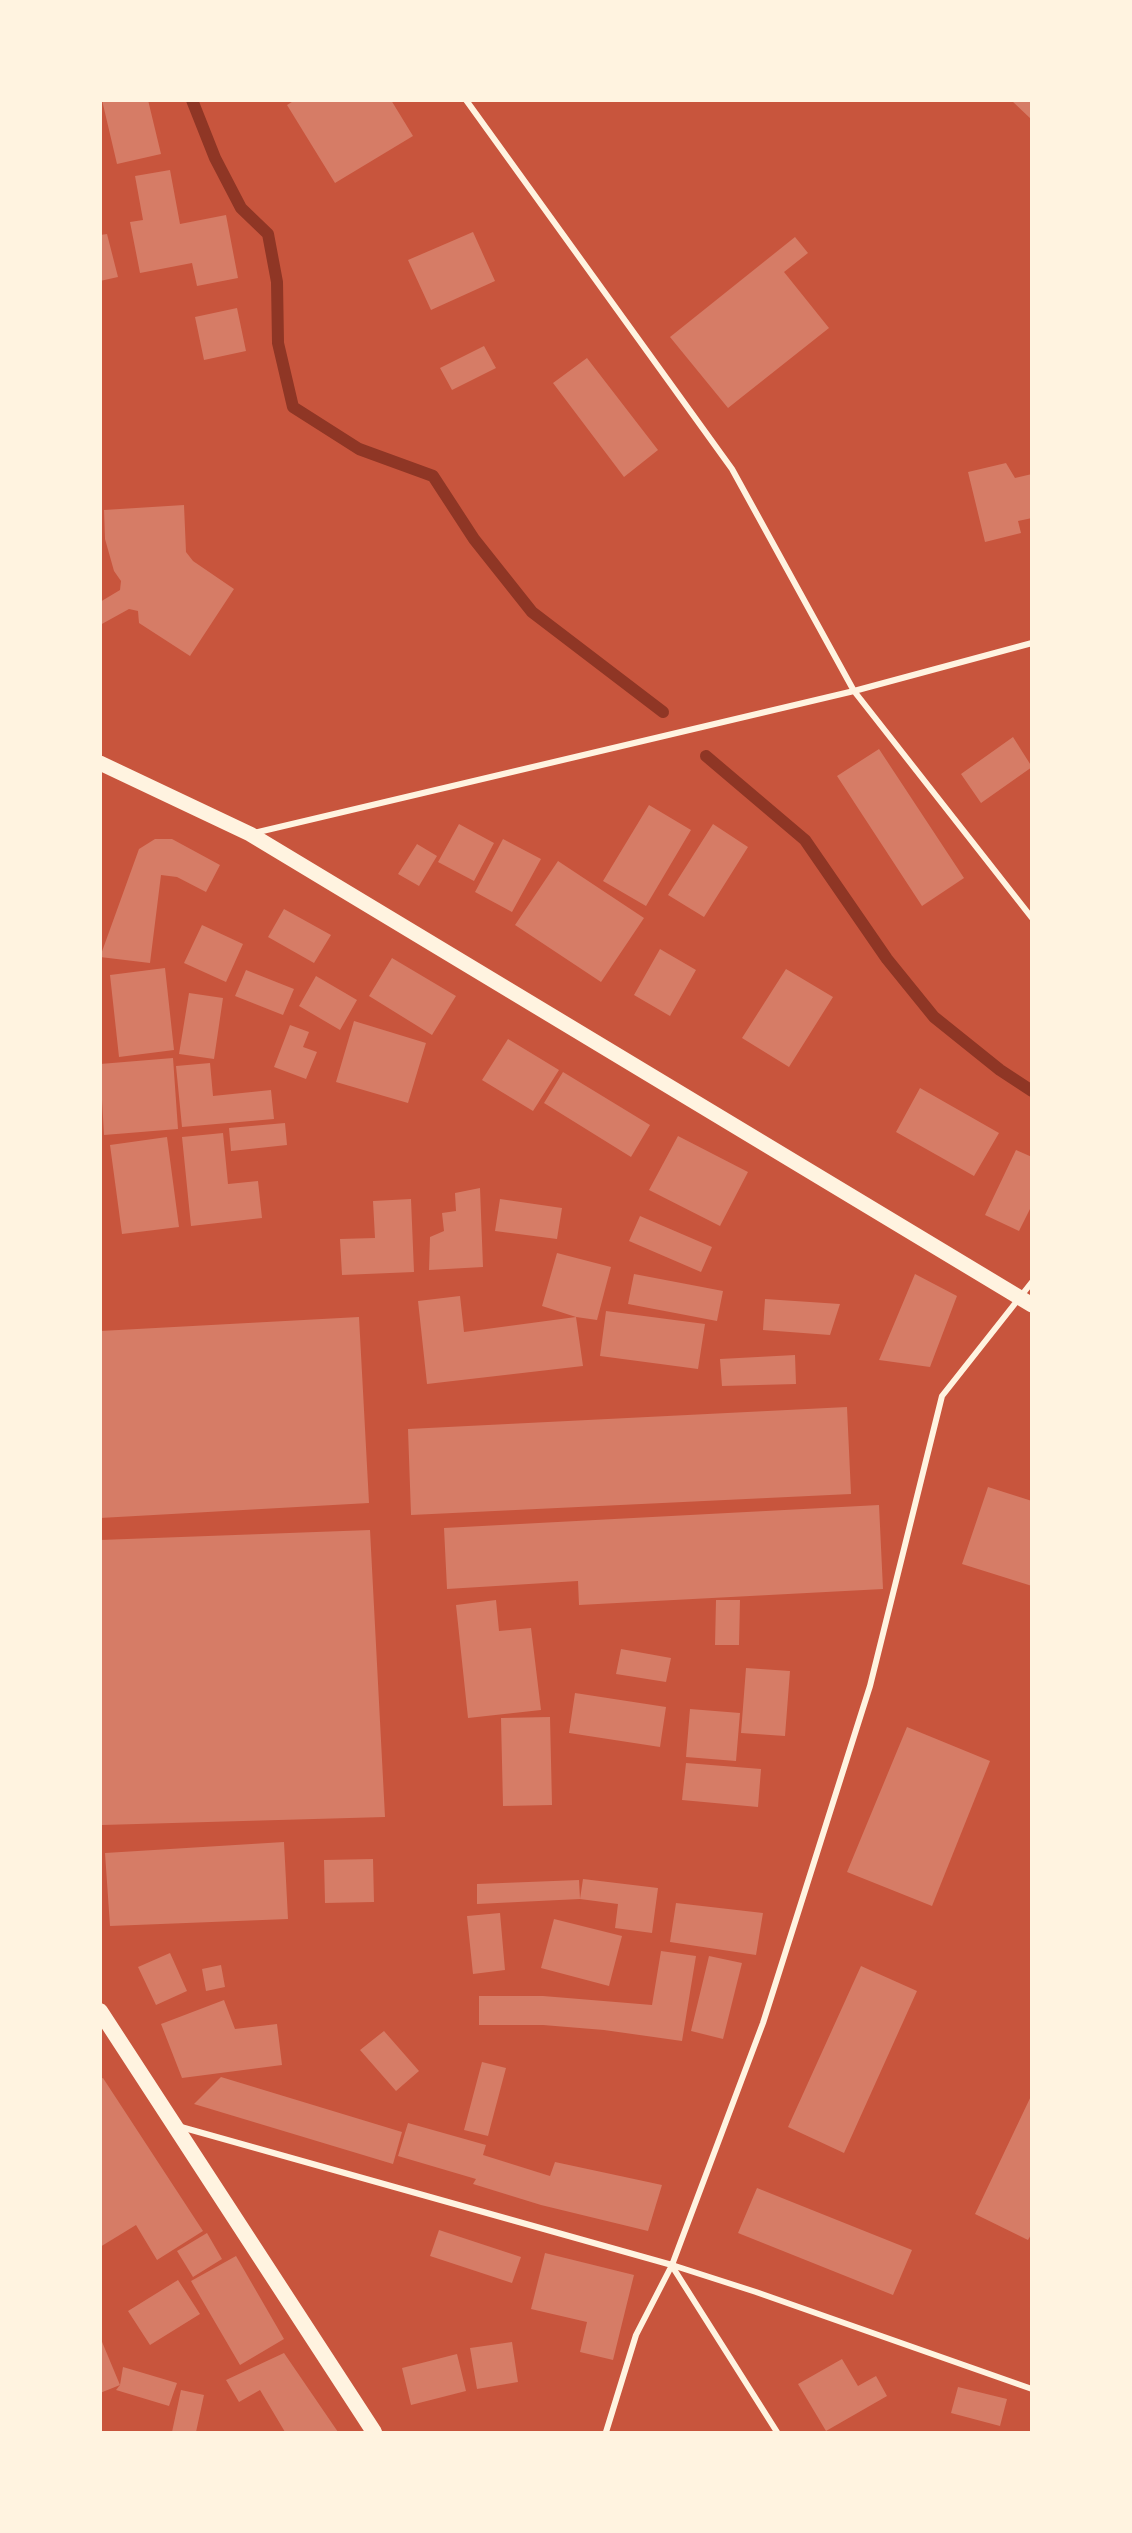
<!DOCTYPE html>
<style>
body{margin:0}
#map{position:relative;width:1132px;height:2533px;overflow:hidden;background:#c8553d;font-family:"Titillium Web",sans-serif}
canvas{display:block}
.frame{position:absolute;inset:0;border:102px solid #fff3e0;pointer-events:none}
</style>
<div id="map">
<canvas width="1132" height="2533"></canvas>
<div class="frame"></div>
</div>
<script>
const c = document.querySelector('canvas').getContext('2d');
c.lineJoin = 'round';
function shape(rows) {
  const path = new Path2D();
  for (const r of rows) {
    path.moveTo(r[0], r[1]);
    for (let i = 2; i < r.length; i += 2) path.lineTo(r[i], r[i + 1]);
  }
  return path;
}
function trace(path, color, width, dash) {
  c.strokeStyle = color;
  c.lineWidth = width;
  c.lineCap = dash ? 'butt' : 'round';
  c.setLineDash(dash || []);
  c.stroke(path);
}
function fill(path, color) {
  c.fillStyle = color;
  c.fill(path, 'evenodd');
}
const stream = shape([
 [192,100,215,158,241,208,268,234,277,282,278,343,293,407,359,449,433,476,474,539,532,612,663,712],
 [706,756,805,840,887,959,934,1017,1000,1070,1032,1091]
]);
const building = shape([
 [102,100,148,100,161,154,117,164],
 [295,100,391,100,413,136,335,183,287,105],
 [1011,100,1032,100,1032,120],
 [170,170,180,224,226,215,238,278,197,286,192,263,140,273,130,222,143,220,135,176],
 [473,232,495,281,431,310,408,260],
 [107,234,118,277,100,281,100,235],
 [795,237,808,253,784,272,829,328,728,408,670,337],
 [237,308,246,351,204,360,195,317],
 [484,346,496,368,452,390,440,368],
 [587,358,658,450,624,477,553,383],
 [1006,463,1015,478,1032,474,1032,518,1018,521,1021,533,985,542,968,472],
 [184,505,186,552,193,561,234,589,190,656,139,623,138,611,129,609,100,625,100,602,120,590,121,581,114,571,105,539,104,510],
 [1013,737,1032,767,981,803,961,774],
 [879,749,964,878,922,906,837,776],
 [649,805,691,830,646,906,603,881],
 [459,824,494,843,474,881,438,862],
 [713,824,748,847,704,917,668,895],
 [155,839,172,839,220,865,206,892,177,877,161,875,150,963,100,957,139,849],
 [503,839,541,859,512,912,475,892],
 [417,844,437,856,419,886,398,874],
 [558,861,644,918,601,982,515,925],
 [284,909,331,935,314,963,268,937],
 [202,925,243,944,226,982,184,963],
 [660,949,696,970,670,1016,634,995],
 [392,958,456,996,432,1035,369,996],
 [165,968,174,1050,119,1057,110,975],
 [786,969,833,997,789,1067,742,1038],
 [246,970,294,989,283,1015,235,996],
 [316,976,357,1000,340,1030,299,1006],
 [189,993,223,998,214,1059,179,1054],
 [354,1021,426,1043,408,1103,336,1082],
 [290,1025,309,1032,303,1047,317,1052,306,1079,274,1067],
 [508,1039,559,1070,533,1111,482,1080],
 [173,1058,178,1129,104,1135,100,1064],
 [210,1063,213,1096,271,1090,274,1119,182,1127,176,1066],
 [563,1072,650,1125,631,1157,544,1103],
 [920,1088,999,1133,974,1176,896,1132],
 [285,1123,287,1145,231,1151,229,1128],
 [223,1133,228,1184,258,1181,262,1218,191,1226,182,1137],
 [678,1136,748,1172,720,1226,649,1190],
 [167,1137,179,1227,122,1234,110,1145],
 [1016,1150,1032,1157,1032,1205,1019,1231,985,1215],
 [480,1188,483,1267,429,1270,430,1237,444,1231,442,1213,456,1211,455,1193],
 [411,1199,414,1272,342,1275,340,1239,375,1238,373,1201],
 [500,1199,562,1208,557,1239,495,1231],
 [640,1216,712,1247,701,1272,629,1241],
 [557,1253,611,1267,597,1320,576,1317,583,1366,427,1384,418,1301,460,1296,464,1332,576,1317,542,1306],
 [634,1274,723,1291,717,1321,628,1304],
 [915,1274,957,1296,930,1367,879,1360],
 [765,1299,840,1304,830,1335,763,1330],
 [606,1311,705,1324,698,1369,600,1356],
 [359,1317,369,1503,100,1518,100,1331],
 [795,1355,796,1384,722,1386,720,1359],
 [847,1407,851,1494,411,1515,408,1429],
 [988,1487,1032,1501,1032,1586,962,1564],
 [879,1505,883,1589,579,1605,578,1581,447,1589,444,1528],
 [370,1530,385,1817,102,1825,100,1540],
 [496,1600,499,1631,531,1628,541,1710,468,1718,456,1605],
 [716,1600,740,1600,739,1645,715,1645],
 [621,1649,671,1658,666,1682,616,1674],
 [746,1668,790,1671,785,1736,741,1733],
 [575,1693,666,1707,660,1747,569,1733],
 [690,1709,740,1713,736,1761,686,1757],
 [550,1717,552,1805,503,1806,501,1718],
 [907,1727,990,1761,932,1906,847,1872],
 [686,1763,761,1769,758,1807,682,1800],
 [284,1842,288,1919,110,1926,105,1853],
 [373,1859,374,1902,325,1903,324,1860],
 [583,1879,658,1888,652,1933,615,1928,618,1904,580,1899],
 [579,1880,580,1899,477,1904,477,1884],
 [676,1903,763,1913,756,1955,670,1942],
 [500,1913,505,1970,473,1974,467,1916],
 [554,1919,622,1936,609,1986,541,1968],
 [661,1951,696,1956,682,2041,604,2030,543,2025,479,2025,479,1996,543,1996,652,2005],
 [170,1953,187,1991,156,2005,138,1967],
 [709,1956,742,1963,723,2039,691,2031],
 [221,1965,225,1987,206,1991,202,1969],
 [861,1966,917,1991,844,2153,788,2127],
 [224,2000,235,2029,277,2024,282,2065,182,2078,161,2024],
 [384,2031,419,2071,396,2091,360,2050],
 [482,2062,506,2068,488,2136,464,2130],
 [221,2077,402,2132,393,2164,194,2104],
 [103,2078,203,2231,157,2260,136,2225,100,2247,100,2079],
 [1032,2094,1032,2233,1028,2240,975,2214],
 [408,2123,486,2145,483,2155,550,2176,555,2162,662,2185,648,2231,541,2205,473,2184,476,2179,398,2156],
 [757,2188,912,2250,893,2295,738,2233],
 [439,2230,521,2257,512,2283,430,2256],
 [207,2233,222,2259,193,2277,177,2251],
 [545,2253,634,2275,613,2360,580,2352,587,2322,531,2309],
 [236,2256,284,2339,240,2365,191,2281],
 [178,2280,200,2314,150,2345,128,2311],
 [100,2337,120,2385,100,2393],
 [512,2342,518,2382,477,2389,470,2348],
 [284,2353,338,2432,285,2432,260,2390,239,2402,226,2380],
 [457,2354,466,2391,411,2405,402,2368],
 [842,2359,858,2386,876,2376,887,2396,826,2431,798,2384],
 [123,2367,177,2383,169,2406,116,2390,120,2385],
 [958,2387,1007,2399,1000,2426,951,2413],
 [181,2390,204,2395,196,2432,172,2432]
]);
const minor = shape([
 [466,100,732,469,854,691,1032,918],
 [254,833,854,691,1032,643],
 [181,2127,672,2265,756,2292,1032,2389],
 [672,2266,777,2432],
 [606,2432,636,2335,672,2265,763,2023,870,1686,942,1396,1032,1282]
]);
const primary = shape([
 [100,763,250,834,1032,1305]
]);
const trunk = shape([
 [100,2011,374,2432]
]);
trace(stream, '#8f3625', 12);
fill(building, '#d67c66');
trace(minor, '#fff3e0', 6);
trace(primary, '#fff3e0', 15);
trace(trunk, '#fff3e0', 16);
</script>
